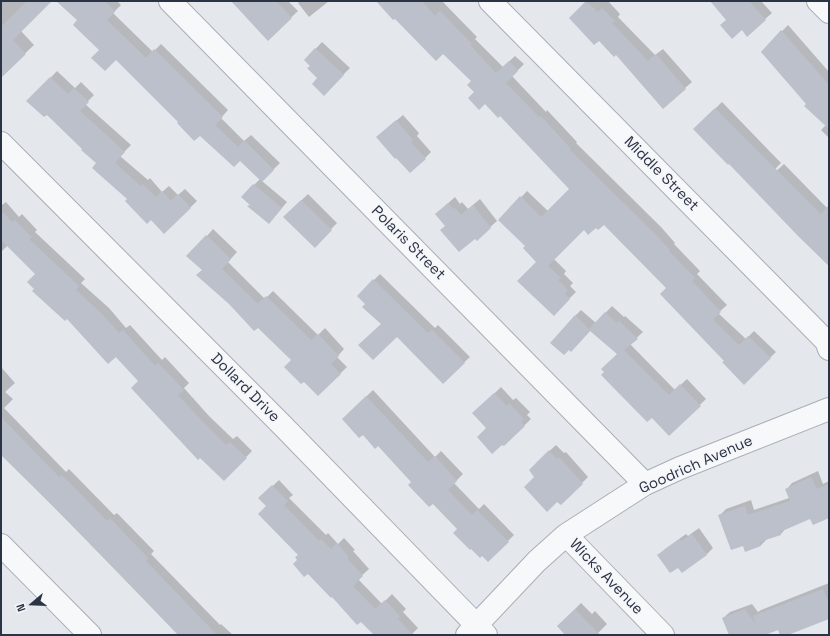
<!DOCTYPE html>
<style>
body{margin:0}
#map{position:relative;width:830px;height:636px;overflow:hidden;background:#e4e7ec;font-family:"Space Grotesk",sans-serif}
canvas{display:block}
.frame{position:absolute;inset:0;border:2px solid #2b3445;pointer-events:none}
.north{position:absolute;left:12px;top:584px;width:40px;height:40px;-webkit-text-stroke:3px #f4f6f9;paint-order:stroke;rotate:251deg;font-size:11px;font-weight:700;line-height:16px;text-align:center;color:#2b3445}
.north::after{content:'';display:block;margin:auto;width:14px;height:18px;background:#2b3445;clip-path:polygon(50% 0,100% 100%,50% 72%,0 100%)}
</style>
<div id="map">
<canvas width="830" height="636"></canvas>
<div class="frame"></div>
<div class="north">N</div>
</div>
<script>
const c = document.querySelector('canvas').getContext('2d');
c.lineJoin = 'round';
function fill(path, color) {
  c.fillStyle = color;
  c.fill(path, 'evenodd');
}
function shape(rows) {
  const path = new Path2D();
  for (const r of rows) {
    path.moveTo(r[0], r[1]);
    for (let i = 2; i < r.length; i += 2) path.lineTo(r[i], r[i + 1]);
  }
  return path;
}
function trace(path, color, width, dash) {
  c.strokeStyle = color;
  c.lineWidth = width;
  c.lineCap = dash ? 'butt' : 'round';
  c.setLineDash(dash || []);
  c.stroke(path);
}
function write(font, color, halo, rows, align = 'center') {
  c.font = font + ' "Space Grotesk",sans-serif';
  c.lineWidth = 3.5;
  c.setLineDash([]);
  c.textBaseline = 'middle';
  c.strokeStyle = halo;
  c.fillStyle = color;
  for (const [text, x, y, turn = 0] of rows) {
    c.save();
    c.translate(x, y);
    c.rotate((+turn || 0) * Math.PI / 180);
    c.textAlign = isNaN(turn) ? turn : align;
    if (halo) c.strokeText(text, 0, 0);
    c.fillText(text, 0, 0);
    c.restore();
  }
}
const shadow = shape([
 [1,1,50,1,21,31,34,45,3,74,1,72],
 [57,1,117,1,121,5,113,13,153,52,161,44,228,110,221,118,244,141,251,135,280,163,262,181,287,202,269,223,242,197,260,179,240,160,179,122,116,59,100,50,79,20],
 [232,1,288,1,298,11,268,39],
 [300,1,329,1,309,17,298,3],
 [383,1,442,1,477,37,475,39,503,67,515,56,524,64,512,76,546,112,547,110,577,142,576,143,661,227,675,243,674,244,700,271,697,274,727,305,718,313,746,339,754,331,776,352,744,383,668,288,604,223,584,229,554,259,566,271,564,274,573,283,570,286,576,292,554,314,538,262,527,246,500,220,527,191,548,211,570,189,500,115,475,92,473,81,443,52],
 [588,1,608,1,620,14,618,17,655,55,663,49,692,82,663,107,616,53,570,18],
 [711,1,761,1,772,13,747,35,742,29,727,19],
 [788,25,829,72,829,82,826,85,827,86,829,84,829,138,821,130,826,125,762,52],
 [322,42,350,68,324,94,318,78,311,66,305,60],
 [57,71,75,88,81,82,94,95,85,104,131,145,120,156,148,180,150,178,162,192,169,186,178,195,185,189,197,201,164,233,151,219,128,199,97,163,47,113,28,101],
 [722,102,781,163,772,172,774,173,784,164,829,210,829,266,729,163,694,129],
 [403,115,419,133,417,136,431,152,425,158,384,131],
 [308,194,337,223,315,246,284,217],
 [455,197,460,204,462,202,468,209,480,199,497,221,477,239,446,226,436,214],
 [6,202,19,217,22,214,37,230,35,232,85,279,81,283,109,308,126,328,130,325,162,360,165,357,189,383,184,388,209,416,233,439,237,436,252,451,224,480,139,381,36,274,8,245,1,252,1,204,2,205],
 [213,229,237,252,228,262,265,299,273,291,318,335,325,328,344,349,337,357,347,367,318,395,292,360,203,270,207,236],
 [380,274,435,328,438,325,470,357,443,382,397,336,382,324,367,304,358,296],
 [612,306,624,317,625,316,643,332,630,344,675,390,687,379,706,399,669,435,618,354,591,330,577,345,575,316,581,310,596,323],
 [1,367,15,383,5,392,13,399,4,408,66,472,69,469,114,515,117,513,154,551,151,554,220,625,221,624,233,635,179,635,1,453],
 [501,387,513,400,516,398,530,412,527,415,531,419,504,445,474,413],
 [373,390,435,457,441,451,463,474,454,483,479,509,484,504,514,535,488,561,378,445,343,419],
 [556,445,564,453,566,452,588,477,582,483,535,477,536,463],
 [818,471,823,484,829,481,829,518,810,517,786,528,781,534,767,539,760,546,743,544,720,515,726,509,751,500,754,510,789,498,786,490,792,483],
 [279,480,293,495,289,498,326,535,328,533,338,544,344,538,355,550,353,551,369,569,358,579,382,604,392,594,406,609,403,612,418,628,411,635,379,635,298,560,299,555,267,506,260,498],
 [699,528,713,548,707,554,678,566,659,555,665,549,686,534,688,536],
 [829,583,829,618,785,635,781,635,779,629,762,635,730,635,723,618,730,612,752,604,758,612,761,610],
 [581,603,592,614,595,611,607,624,598,633,600,635,567,635,558,626]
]);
const building = shape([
 [27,1,52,1,13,40,26,54,1,78,1,27],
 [56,1,105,1,115,12,107,20,146,58,154,49,223,117,215,125,238,147,244,140,274,170,262,182,240,161,234,167,200,136,194,141,177,123,178,122,116,60,105,71,91,58,99,50,73,25,77,20],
 [231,1,276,1,292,18,268,41],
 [376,1,422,1,435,16,440,11,472,44,470,45,496,73,509,61,518,71,506,83,539,117,541,116,571,149,570,150,654,233,670,250,669,251,695,278,692,281,721,312,713,320,739,345,748,336,771,358,744,385,722,362,724,361,660,294,666,288,604,225,598,230,596,228,588,235,584,230,548,266,561,278,558,280,568,290,565,293,570,299,554,316,517,281,536,262,523,248,525,246,498,220,520,196,541,217,569,189,500,116,498,118,485,104,479,110,468,98,474,92,467,85,471,81,443,54,436,61,395,19,393,20],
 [586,1,598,12,602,8,615,21,612,23,648,61,656,54,686,89,663,109,616,55,614,57,599,41,594,45,569,18],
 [710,1,749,1,766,20,747,37,742,30,732,39,720,25,726,20],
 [781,30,829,85,829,129,804,106,806,104,761,52],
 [315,48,344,75,324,96,312,84,317,78,307,68,310,66,304,60],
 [50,77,68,94,74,88,89,102,80,111,125,152,115,163,141,186,143,184,156,197,162,191,171,201,178,194,191,208,164,234,151,220,147,224,125,201,127,199,92,168,96,163,81,150,82,149,47,115,44,117,26,101],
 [715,108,821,214,829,205,829,266,799,237,729,164,728,165,693,129],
 [396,120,413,140,411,142,426,159,410,173,396,158,395,159,376,137],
 [253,184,282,208,269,224,247,206,250,205,241,197],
 [301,200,332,230,315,248,283,217],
 [448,203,453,209,455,208,461,215,473,205,491,228,477,241,475,239,459,252,440,230,445,226,435,214],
 [1,210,12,222,15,220,32,237,29,239,79,286,76,290,103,315,119,333,123,330,155,366,158,363,184,390,178,395,203,422,226,445,230,442,247,458,224,481,200,458,198,460,131,388,138,381,116,357,108,364,67,319,65,321,32,291,34,289,27,282,35,274,1,240],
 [206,235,231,259,222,269,258,304,266,296,311,340,318,334,339,356,331,364,341,374,318,396,304,382,301,384,284,367,291,360,258,328,254,331,229,304,196,275,202,270,186,256],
 [373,279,428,333,432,330,465,363,443,384,397,337,373,360,358,345,381,324,362,307,365,304,357,296],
 [605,312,617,323,619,321,638,339,624,350,669,395,680,384,701,406,669,436,652,418,647,422,601,375,604,372,601,369,617,354,590,331,571,352,569,350,564,355,550,343,575,315,589,329],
 [494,393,507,406,509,403,524,419,521,422,525,426,504,446,502,445,492,454,477,437,486,428,472,413],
 [366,396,428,462,435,456,457,481,448,490,472,515,477,510,509,542,488,562,482,556,480,558,471,549,470,550,453,533,457,529,433,504,429,507,408,485,411,482,378,446,375,449,363,435,359,438,342,419],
 [1,417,59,477,62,475,107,521,110,518,148,558,146,561,217,635,178,635,74,527,1,455],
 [549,450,557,459,559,457,583,484,561,505,557,502,547,512,524,487,534,477,529,470],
 [811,477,817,489,829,484,829,518,813,525,810,519,780,532,781,535,759,542,761,546,745,552,743,546,731,550,718,515,745,506,748,515,790,501,785,489],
 [272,485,288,501,284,505,319,541,321,539,331,549,337,543,349,557,347,558,363,576,353,586,375,609,385,600,400,616,398,619,413,635,374,635,361,622,357,625,332,597,331,598,308,574,304,577,293,564,297,560,295,557,298,555,258,514,266,506,258,498],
 [692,534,707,555,682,573,678,568,670,573,657,555,680,539,681,541],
 [823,589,829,603,829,619,788,635,780,635,778,630,765,635,729,635,722,618,745,609,756,625,753,616],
 [575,609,600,635,565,635,557,626]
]);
const minor = shape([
 [170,1,645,484],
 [490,1,826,341,829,349],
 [818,1,829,12],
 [1,143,283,426,486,635],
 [566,535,663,635],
 [1,545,90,635],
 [467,635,537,561,566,535,645,484,680,468,829,409]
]);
const streetNames = [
 ["Middle Street",661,174,45],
 ["Polaris Street",408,243,45],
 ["Dollard Drive",245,388,45],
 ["Goodrich Avenue",696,465,-24],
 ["Wicks Avenue",606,577,46]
];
fill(shadow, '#0003');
fill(building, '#bbc0ca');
trace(minor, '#a9aeb7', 24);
trace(minor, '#f7f8fa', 22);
write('15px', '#2b3445', '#f4f6f9', streetNames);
</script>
